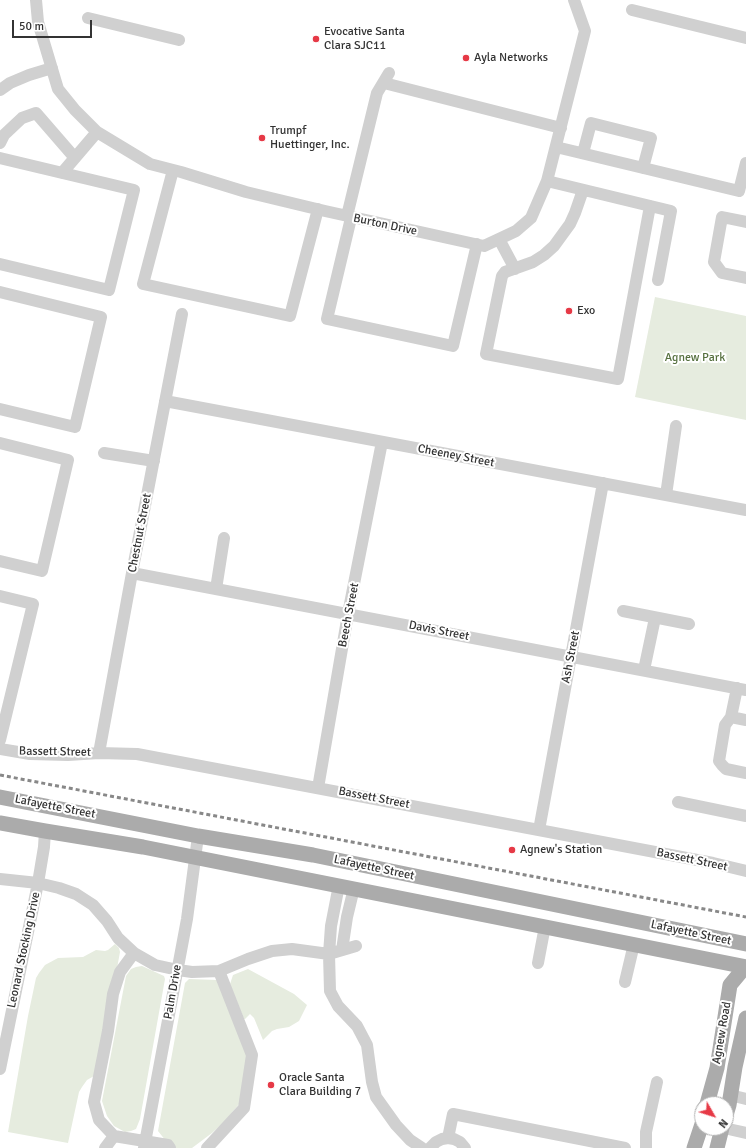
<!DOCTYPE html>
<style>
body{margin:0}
#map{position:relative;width:746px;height:1148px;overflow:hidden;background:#fff;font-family:Signika,sans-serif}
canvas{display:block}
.north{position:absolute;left:694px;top:1096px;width:40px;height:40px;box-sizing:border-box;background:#fff;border:1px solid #adadad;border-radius:50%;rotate:129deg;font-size:11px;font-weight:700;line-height:16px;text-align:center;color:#333}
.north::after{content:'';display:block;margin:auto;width:14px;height:18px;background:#e63946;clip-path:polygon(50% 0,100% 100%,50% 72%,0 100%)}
.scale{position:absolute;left:12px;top:20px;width:80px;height:18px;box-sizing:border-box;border:2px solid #333;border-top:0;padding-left:5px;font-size:12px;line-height:14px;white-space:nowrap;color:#333;-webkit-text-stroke:3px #fff;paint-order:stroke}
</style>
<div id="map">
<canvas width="746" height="1148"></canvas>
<div class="north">N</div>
<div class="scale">50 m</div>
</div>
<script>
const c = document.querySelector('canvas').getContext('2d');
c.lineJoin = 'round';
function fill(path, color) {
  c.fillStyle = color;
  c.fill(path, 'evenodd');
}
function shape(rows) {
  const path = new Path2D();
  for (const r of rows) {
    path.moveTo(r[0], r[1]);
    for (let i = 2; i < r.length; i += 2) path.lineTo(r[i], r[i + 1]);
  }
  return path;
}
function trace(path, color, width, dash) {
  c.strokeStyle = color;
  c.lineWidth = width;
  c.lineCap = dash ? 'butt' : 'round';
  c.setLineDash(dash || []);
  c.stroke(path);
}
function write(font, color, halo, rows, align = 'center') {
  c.font = font + ' Signika,sans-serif';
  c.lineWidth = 4;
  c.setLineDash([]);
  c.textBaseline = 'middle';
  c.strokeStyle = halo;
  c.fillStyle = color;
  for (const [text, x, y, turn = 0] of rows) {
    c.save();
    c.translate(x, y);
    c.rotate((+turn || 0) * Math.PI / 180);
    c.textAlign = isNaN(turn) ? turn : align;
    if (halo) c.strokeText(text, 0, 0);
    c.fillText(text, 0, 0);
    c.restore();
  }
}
const green = shape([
 [655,297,746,316,746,420,635,397],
 [115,944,119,948,120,952,102,1050,94,1076,87,1080,82,1087,79,1092,68,1143,8,1132,28,1016,36,978,39,973,45,965,58,958,83,957,96,950,105,951,108,950],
 [142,966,164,976,165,979,140,1119,136,1129,131,1131,125,1132,114,1126,107,1116,102,1101,126,976,131,969,136,967],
 [248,969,294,994,307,1005,299,1021,289,1027,277,1029,272,1031,263,1040,254,1018,250,1014,245,1019,244,1019,230,984,233,975],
 [189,979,217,980,248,1055,240,1103,224,1122,212,1133,192,1148,175,1148,166,1141,158,1131,185,983]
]);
const minor = shape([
 [36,0,38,22,58,89,75,110,97,132,150,164,181,172,246,192,325,211,484,246,499,239,516,231,531,218,547,181,585,31,574,0],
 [632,10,746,38],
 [88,18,179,40],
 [384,83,561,128],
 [0,90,10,83,29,75,52,68],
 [0,143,4,135,22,118,36,113,75,158],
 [556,147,739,191,746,163],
 [583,153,591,123,651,138,643,168],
 [0,158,134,190,109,290,0,264],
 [173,170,143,284,290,316,318,209],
 [62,173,97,132],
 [547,181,671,211,658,280],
 [583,190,575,213,570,224,554,246,544,255,533,262,505,272,502,276,486,354,618,379,650,206],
 [347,216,377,93,389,73],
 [351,218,327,319,453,346,477,244],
 [746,222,722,217,714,262,722,273,746,278],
 [499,239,515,269],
 [0,292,101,317,75,427,0,409],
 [165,401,746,510],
 [0,443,68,460,42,571,0,561],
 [104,453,154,461],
 [666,495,676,426],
 [132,573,746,690],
 [216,589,224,538],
 [0,596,33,604,0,740],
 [623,611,689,624],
 [644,670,655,618],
 [737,688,731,717,746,720],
 [731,717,725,725,719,761,722,765,726,769,746,773],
 [0,749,30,754,68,755,99,753,137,754,713,863,746,871],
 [99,753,132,573,182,314],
 [318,788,348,614,382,442],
 [678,802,746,816],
 [539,830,603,483],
 [0,879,38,883,59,888,76,894,93,905,107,921,118,938,134,953,155,965,178,970,192,972,219,971,248,959,272,951,292,949,329,954,356,946],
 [339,885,331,926,329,954,330,991,338,1006,357,1026,367,1045,372,1082,376,1097,396,1125,410,1140,422,1148],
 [342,950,347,917,354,888],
 [538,963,545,926],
 [625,982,634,944],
 [0,1069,38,883,44,847,45,831],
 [730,1095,746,1099],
 [724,1128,746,1133],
 [114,1136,99,1120,94,1102,108,1031,113,994,120,972,134,953],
 [448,1138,453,1114,625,1148],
 [105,1148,114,1136,168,1145,170,1148],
 [144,1148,187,919,198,836],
 [207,1148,244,1108,252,1055,219,971],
 [430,1148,436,1142,442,1139,448,1138,454,1139,460,1142,465,1148],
 [646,1148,646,1132,657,1082]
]);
const major = shape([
 [0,797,198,836,313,855,746,944],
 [0,823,45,831,143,847,746,967],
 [707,1104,717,1068,730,985,745,967],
 [726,1115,729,1105,735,1067,746,1018],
 [694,1148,702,1124],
 [717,1148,722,1128]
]);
const rail = shape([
 [0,775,746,917]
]);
const markers = [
 [316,39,4,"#e63946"],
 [466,58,4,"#e63946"],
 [262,138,4,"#e63946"],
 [569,311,4,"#e63946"],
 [512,850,4,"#e63946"],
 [271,1085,4,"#e63946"]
];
const poiNames = [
 ["Evocative Santa",324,32],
 ["Clara SJC11",324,46],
 ["Ayla Networks",474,58],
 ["Trumpf",270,131],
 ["Huettinger, Inc.",270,145],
 ["Exo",577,311],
 ["Agnew's Station",520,850],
 ["Oracle Santa",279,1078],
 ["Clara Building 7",279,1092]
];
const streetNames = [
 ["Burton Drive",385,225,12],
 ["Cheeney Street",456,456,11],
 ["Chestnut Street",140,533,-79],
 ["Beech Street",349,615,-79],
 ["Davis Street",439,631,11],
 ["Ash Street",571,657,-79],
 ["Bassett Street",55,752,1],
 ["Bassett Street",374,798,11],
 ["Lafayette Street",55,807,11],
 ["Bassett Street",692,860,12],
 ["Lafayette Street",374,868,12],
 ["Lafayette Street",691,933,12],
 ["Leonard Stocking Drive",24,950,-78],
 ["Palm Drive",173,992,-80],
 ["Agnew Road",722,1033,-80]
];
const parkNames = [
 ["Agnew Park",695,358]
];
fill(green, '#e6ecdf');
trace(minor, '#d0d0d0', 12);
trace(major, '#ababab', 15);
trace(rail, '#888', 3, [4, 3]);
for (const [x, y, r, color] of markers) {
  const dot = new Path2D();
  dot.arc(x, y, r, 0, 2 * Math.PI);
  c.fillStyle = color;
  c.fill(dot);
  trace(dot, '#fff', 1.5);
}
write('12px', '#333', '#fff', poiNames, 'left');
write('12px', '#333', '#fff', streetNames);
write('12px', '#56703f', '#fff', parkNames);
</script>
